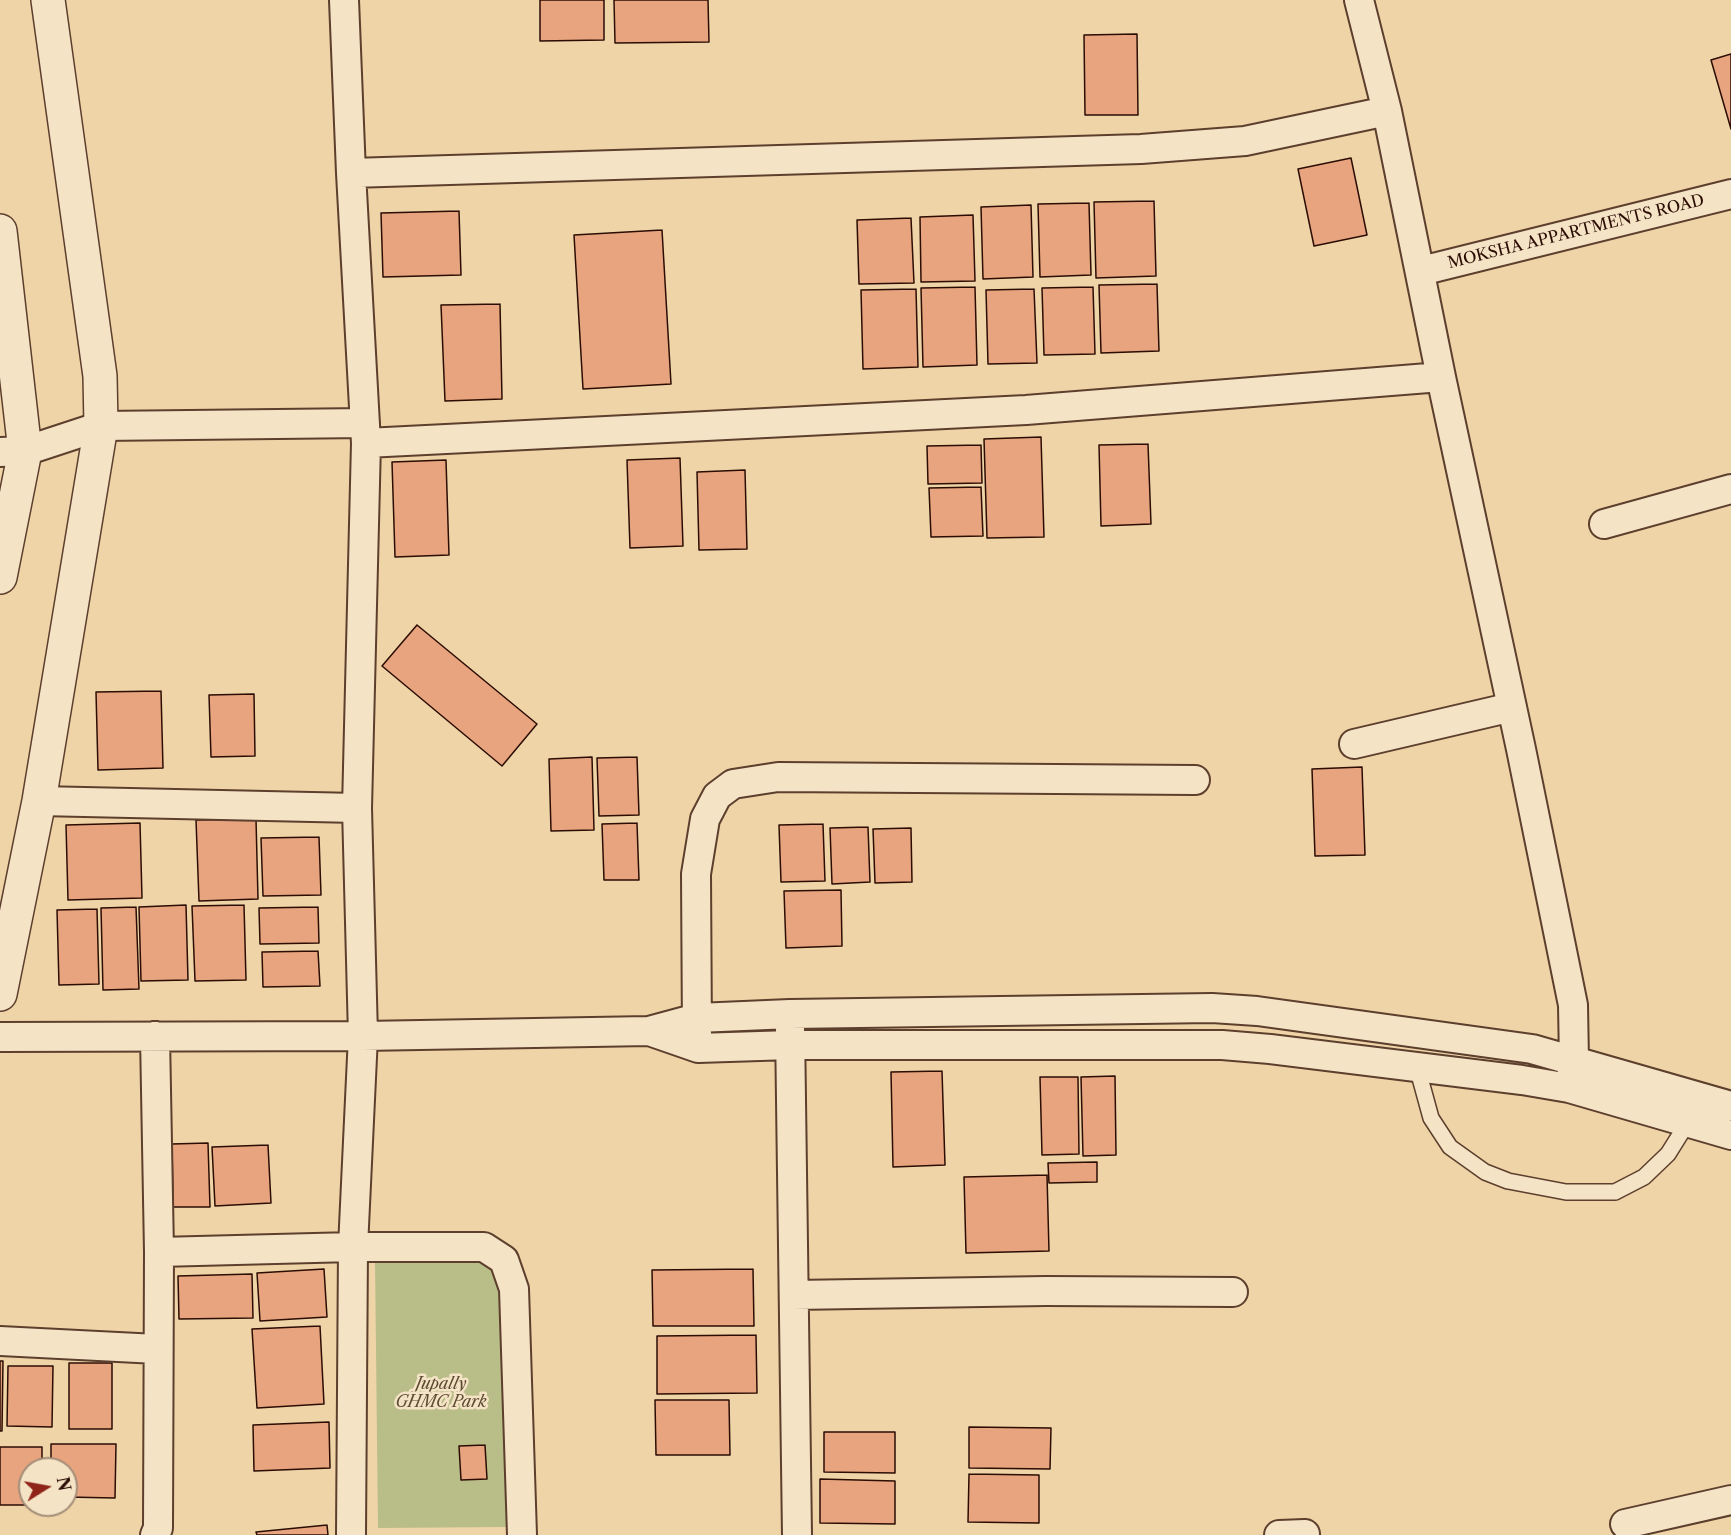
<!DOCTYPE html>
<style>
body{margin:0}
#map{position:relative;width:1731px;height:1535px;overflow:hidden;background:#efd4a8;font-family:"Libre Caslon Text",serif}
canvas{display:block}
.north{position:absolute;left:18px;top:1457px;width:60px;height:60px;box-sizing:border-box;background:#f5e3c6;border:2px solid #a48d78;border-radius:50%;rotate:79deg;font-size:16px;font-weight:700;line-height:24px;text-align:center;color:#2b0d04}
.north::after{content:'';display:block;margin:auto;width:21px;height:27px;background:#8f2418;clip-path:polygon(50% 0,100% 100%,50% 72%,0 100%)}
</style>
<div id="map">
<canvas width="1731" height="1535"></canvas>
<div class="north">N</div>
</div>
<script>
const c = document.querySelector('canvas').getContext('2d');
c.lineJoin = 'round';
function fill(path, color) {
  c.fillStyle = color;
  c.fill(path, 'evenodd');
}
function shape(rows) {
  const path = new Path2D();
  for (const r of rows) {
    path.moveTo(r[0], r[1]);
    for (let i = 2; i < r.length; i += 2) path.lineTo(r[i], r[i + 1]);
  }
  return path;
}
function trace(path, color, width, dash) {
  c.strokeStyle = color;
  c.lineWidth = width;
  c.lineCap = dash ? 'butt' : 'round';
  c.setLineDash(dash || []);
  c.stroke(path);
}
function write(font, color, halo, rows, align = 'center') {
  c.font = font + ' "Libre Caslon Text",serif';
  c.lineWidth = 5;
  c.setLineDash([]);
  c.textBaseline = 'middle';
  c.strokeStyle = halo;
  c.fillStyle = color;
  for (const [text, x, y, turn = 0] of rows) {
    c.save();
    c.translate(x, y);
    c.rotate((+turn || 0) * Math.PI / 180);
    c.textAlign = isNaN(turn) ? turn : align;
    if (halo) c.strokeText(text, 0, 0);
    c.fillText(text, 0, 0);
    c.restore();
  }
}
const green = shape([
 [503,1258,506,1527,378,1528,375,1259]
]);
const building = shape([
 [540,0,604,0,604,40,540,41,540,0],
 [614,0,708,0,709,42,615,43,614,0],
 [1137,34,1138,115,1085,115,1084,35,1137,34],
 [1731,54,1731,129,1711,60,1731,54],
 [1351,158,1367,235,1314,246,1298,169,1351,158],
 [1154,201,1156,276,1096,278,1094,202,1154,201],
 [1089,203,1091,275,1040,277,1038,204,1089,203],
 [1031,205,1033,277,983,279,981,207,1031,205],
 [459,211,461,275,383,277,381,213,459,211],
 [973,215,975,281,921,282,920,217,973,215],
 [911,218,914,283,859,284,857,220,911,218],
 [662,230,671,384,583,389,574,235,662,230],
 [1157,284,1159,351,1101,353,1099,285,1157,284],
 [975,287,977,365,923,367,921,288,975,287],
 [1093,287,1095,354,1044,355,1042,288,1093,287],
 [916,289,918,367,863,369,861,290,916,289],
 [1034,289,1037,363,988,364,986,290,1034,289],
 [500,304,502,399,445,401,441,305,500,304],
 [1041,437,1044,537,987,538,984,439,1041,437],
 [1148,444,1151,524,1101,526,1099,445,1148,444],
 [981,445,982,483,928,484,927,446,981,445],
 [680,458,683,546,630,548,627,460,680,458],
 [446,460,449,555,395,557,392,462,446,460],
 [745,470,747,549,699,550,697,472,745,470],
 [981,487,983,536,931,537,929,488,981,487],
 [417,625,537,724,502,766,382,666,417,625],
 [161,691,163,768,98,770,96,692,161,691],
 [254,694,255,756,211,757,209,695,254,694],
 [592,757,594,830,551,831,549,759,592,757],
 [637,757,639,815,599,816,597,758,637,757],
 [1362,767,1365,855,1315,856,1312,769,1362,767],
 [256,819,258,899,199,901,196,820,256,819],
 [140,823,142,898,68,900,66,825,140,823],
 [637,823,639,880,604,880,602,824,637,823],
 [823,824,825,881,781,882,779,825,823,824],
 [868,827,870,882,832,884,830,828,868,827],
 [911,828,912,882,875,883,873,829,911,828],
 [319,837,321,895,263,896,261,838,319,837],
 [841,890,842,946,786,948,784,891,841,890],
 [186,905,188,980,141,981,139,907,186,905],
 [244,905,246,980,195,981,192,906,244,905],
 [136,907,139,989,103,990,101,908,136,907],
 [318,907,319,943,260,944,259,908,318,907],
 [97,909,99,984,59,985,57,910,97,909],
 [318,951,320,986,263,987,262,952,318,951],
 [942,1071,945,1165,893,1167,891,1072,942,1071],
 [1115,1076,1116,1155,1083,1156,1081,1077,1115,1076],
 [1040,1077,1078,1077,1079,1154,1042,1155,1040,1077],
 [208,1143,210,1207,173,1207,172,1144,208,1143],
 [268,1145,271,1203,215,1206,212,1147,268,1145],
 [1097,1162,1097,1182,1049,1183,1048,1163,1097,1162],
 [1047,1175,1049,1251,966,1253,964,1177,1047,1175],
 [324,1269,327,1317,260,1321,257,1273,324,1269],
 [753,1269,754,1326,653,1326,652,1270,753,1269],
 [252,1274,253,1318,179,1319,178,1276,252,1274],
 [320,1326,324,1404,257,1408,252,1329,320,1326],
 [756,1335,757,1393,657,1394,657,1336,756,1335],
 [0,1361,3,1361,2,1431,0,1431,0,1361],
 [69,1363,112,1363,112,1429,69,1429,69,1363],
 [8,1366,53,1366,52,1427,7,1426,8,1366],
 [655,1400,729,1400,730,1455,656,1455,655,1400],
 [329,1422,330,1468,254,1471,253,1425,329,1422],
 [969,1427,1051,1428,1050,1469,969,1468,969,1427],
 [824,1432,895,1432,895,1473,824,1472,824,1432],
 [51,1444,116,1444,115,1498,66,1497,66,1469,51,1469,51,1444],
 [485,1445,487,1479,461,1480,459,1446,485,1445],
 [0,1447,42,1447,42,1469,30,1469,30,1505,0,1505,0,1447],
 [969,1474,1039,1475,1039,1523,968,1522,969,1474],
 [820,1479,895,1481,895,1524,820,1523,820,1479],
 [327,1525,328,1535,257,1535,256,1532,327,1525]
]);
const service = shape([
 [1417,1067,1431,1118,1450,1147,1485,1172,1508,1181,1566,1192,1615,1192,1644,1177,1668,1154,1688,1122]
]);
const minor = shape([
 [344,0,351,173,366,443,357,808,363,1036,353,1247,351,1535],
 [1359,0,1387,111,1441,377,1521,749,1573,1005,1574,1061,1569,1088],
 [351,173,1141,149,1245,141,1387,111],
 [1421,271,1731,194],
 [366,443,1026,410,1441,377],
 [0,452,25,451,101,426,365,423],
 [1604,524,1731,489],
 [1354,744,1512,707],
 [39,801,357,808],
 [790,1027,797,1535],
 [649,1031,698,1048,791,1045,1222,1045,1270,1049,1522,1080,1569,1088,1731,1135],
 [155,1036,159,1252,158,1528,155,1535],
 [0,1037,363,1036,649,1031,697,1018,790,1014,1212,1008,1257,1011,1532,1049,1731,1106],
 [697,1037,696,874,705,819,717,796,733,784,778,777,1195,780],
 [159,1252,353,1247,484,1247,504,1260,514,1289,522,1535],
 [794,1295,1046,1291,1233,1292],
 [0,1341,157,1349],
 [1625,1524,1731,1500],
 [1279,1535,1305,1534]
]);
const tertiary = shape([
 [0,231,25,451,0,577],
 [0,994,39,801,101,426,100,376,48,0]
]);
const streetNames = [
 ["MOKSHA APPARTMENTS ROAD",1576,232,-14]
];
const parkNames = [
 ["Jupally",441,1384],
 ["GHMC Park",441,1402]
];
fill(green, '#b9bd88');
fill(building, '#e7a47e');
trace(building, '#2b0d04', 1.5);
trace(service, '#5c3f2d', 18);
trace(minor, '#5c3f2d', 32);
trace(tertiary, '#5c3f2d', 36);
trace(service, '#f5e3c6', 15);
trace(minor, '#f5e3c6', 28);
trace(tertiary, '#f5e3c6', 33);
write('16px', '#2b0d04', '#f5e3c6', streetNames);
write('italic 16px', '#5d4b32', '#f5e3c6', parkNames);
</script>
